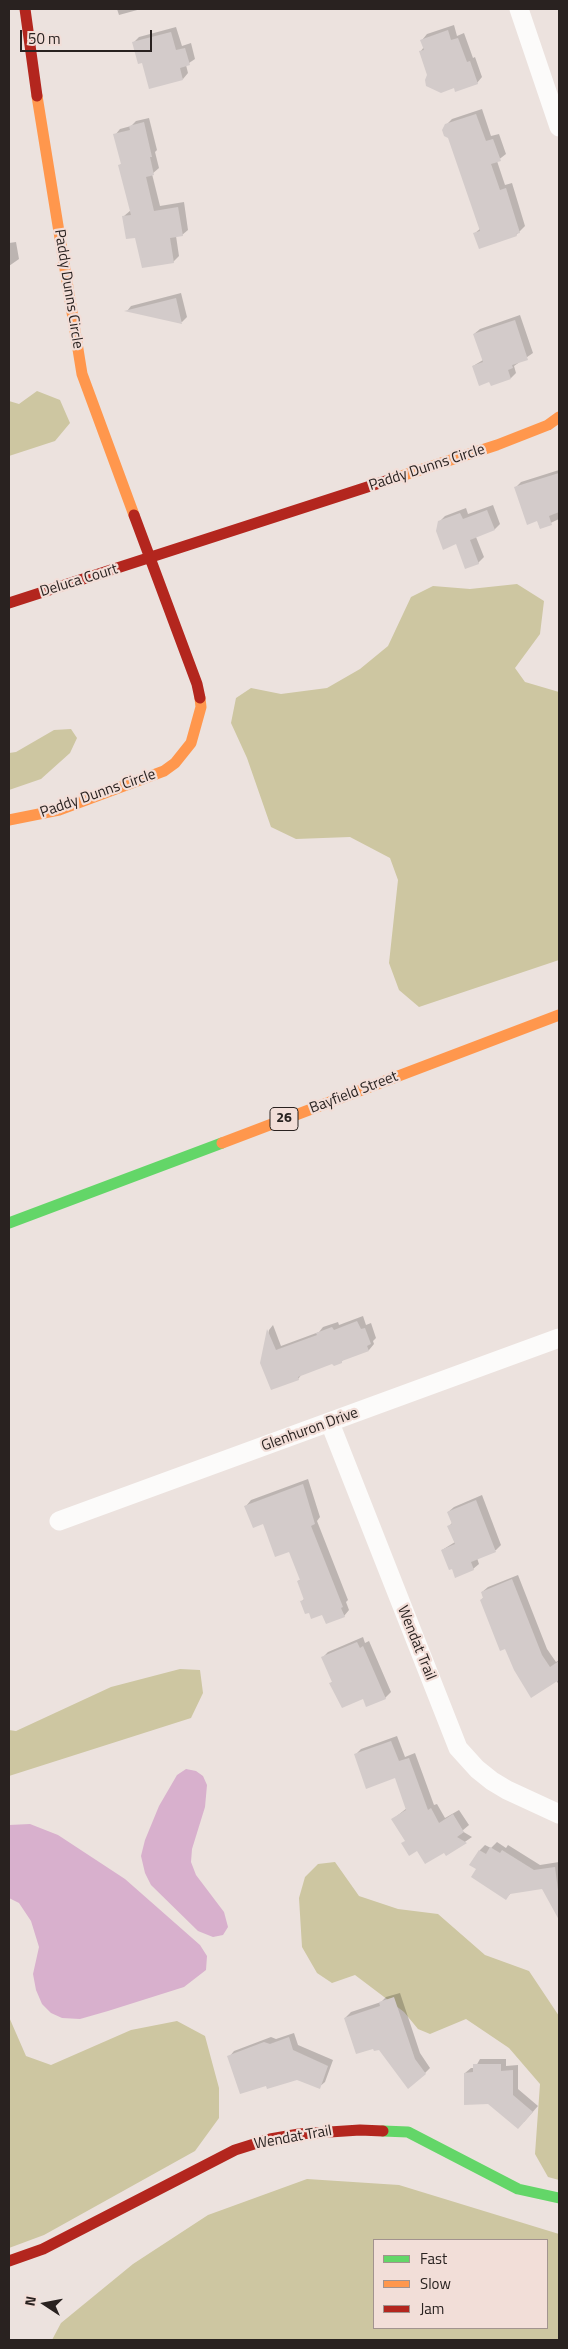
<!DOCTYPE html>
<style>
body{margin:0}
#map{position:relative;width:568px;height:2349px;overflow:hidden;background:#ece2de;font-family:"Titillium Web",sans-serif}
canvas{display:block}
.frame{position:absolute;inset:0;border:10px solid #292220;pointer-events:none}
.legend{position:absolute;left:373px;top:2239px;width:175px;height:90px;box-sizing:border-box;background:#f2ded8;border:1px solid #a2938e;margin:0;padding:6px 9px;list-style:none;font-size:15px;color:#292220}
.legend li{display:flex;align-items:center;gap:10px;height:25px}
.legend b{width:25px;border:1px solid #a2938e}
.north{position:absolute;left:20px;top:2279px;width:50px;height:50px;-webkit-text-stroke:4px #f2ded8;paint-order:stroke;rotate:281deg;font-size:14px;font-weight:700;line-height:20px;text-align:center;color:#292220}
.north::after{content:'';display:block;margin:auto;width:18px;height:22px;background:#292220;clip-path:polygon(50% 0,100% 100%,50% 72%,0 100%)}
.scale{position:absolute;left:20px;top:30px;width:132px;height:22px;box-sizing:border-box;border:2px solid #292220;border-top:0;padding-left:6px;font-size:15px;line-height:18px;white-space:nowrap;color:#292220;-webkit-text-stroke:4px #f2ded8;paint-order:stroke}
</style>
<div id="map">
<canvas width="568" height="2349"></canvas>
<div class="frame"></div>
<ul class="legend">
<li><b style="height:6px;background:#63d668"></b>Fast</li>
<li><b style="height:6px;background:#ff974d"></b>Slow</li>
<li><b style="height:6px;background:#b3261e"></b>Jam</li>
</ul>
<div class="north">N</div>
<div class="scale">50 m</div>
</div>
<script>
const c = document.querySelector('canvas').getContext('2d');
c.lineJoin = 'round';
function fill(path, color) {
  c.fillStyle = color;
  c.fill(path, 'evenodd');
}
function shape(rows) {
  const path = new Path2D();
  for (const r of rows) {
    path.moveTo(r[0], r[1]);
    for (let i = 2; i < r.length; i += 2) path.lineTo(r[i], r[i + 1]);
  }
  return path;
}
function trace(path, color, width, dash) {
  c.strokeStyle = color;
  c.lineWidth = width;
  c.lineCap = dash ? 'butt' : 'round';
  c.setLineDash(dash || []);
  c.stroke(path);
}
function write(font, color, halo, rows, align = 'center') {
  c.font = font + ' "Titillium Web",sans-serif';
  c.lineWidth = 4.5;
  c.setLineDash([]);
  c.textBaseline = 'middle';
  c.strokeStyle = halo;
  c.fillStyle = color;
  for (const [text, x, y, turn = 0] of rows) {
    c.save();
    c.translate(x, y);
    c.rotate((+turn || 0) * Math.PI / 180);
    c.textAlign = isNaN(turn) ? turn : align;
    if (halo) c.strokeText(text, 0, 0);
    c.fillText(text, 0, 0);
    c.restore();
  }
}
const forest = shape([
 [37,391,60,400,70,423,55,441,9,456,9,401,19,404],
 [517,584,544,601,540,634,515,668,525,682,559,692,559,960,419,1007,399,990,389,963,398,880,390,858,350,837,296,839,271,827,247,758,231,723,236,698,251,688,281,694,327,688,360,669,388,646,411,597,433,586,470,589],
 [71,729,77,738,70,753,41,779,9,790,9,753,16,752,54,730],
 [180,1669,200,1670,203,1693,191,1718,9,1776,9,1730,16,1731,111,1687],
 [335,1862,359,1896,398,1909,438,1914,485,1955,529,1971,559,2016,559,2180,548,2177,535,2154,540,2084,509,2048,466,2019,430,2034,418,2029,404,2012,355,1975,332,1983,317,1973,302,1947,299,1898,305,1877,318,1864],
 [9,2017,26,2056,51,2065,131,2030,177,2021,205,2036,219,2088,219,2118,195,2151,44,2235,9,2248],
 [307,2179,399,2185,559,2234,559,2340,52,2340,61,2323,133,2264,208,2215],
 [547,2240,547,2328,374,2328,374,2240]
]);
const water = shape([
 [186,1769,196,1771,203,1776,207,1785,205,1807,192,1849,191,1862,196,1875,224,1912,228,1927,223,1935,213,1937,198,1931,151,1885,145,1873,141,1856,145,1840,159,1806,177,1775],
 [30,1824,58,1835,125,1879,200,1945,207,1956,206,1970,184,1987,108,2011,80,2019,62,2018,51,2013,42,2004,36,1990,33,1974,39,1947,31,1921,19,1903,9,1898,9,1825]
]);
const shadow = shape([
 [117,9,141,9,119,15],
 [454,25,457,36,464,33,473,58,475,57,482,77,477,83,455,87,429,75,420,52,424,47,422,40,427,34],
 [176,27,182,46,191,43,195,59,186,65,188,73,183,79,143,61,133,43,139,37],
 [482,109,491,136,499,134,506,154,497,161,505,185,512,183,525,226,516,235,475,233,481,228,446,125,452,119],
 [149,118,157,150,155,152,159,168,152,174,160,206,184,202,188,230,182,235,176,236,179,256,173,262,136,236,124,216,131,210,119,166,122,163,115,135,120,129,131,126,136,121],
 [16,242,19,259,9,266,9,243],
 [181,293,187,317,182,322,127,311,131,306],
 [520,315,533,353,514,366,516,373,511,378,490,381,473,366,483,360,474,334,480,329],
 [559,470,559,519,540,528,537,519,515,488,521,482],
 [493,505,500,524,495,529,476,537,484,557,478,563,439,522,445,516,466,508,468,514],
 [363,1316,366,1325,371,1323,376,1338,373,1341,374,1344,369,1350,345,1358,341,1362,332,1363,303,1373,298,1379,262,1363,269,1330,273,1325,281,1346,319,1332,323,1327,338,1322,339,1325],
 [308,1479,320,1517,317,1521,348,1600,346,1602,349,1610,344,1616,302,1601,305,1598,298,1581,301,1579,290,1550,246,1506,251,1500],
 [482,1495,501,1545,496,1550,477,1558,479,1564,473,1569,442,1550,455,1542,449,1526,452,1523,448,1512,454,1507],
 [518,1575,547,1649,556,1662,559,1660,559,1685,556,1680,505,1648,481,1600,484,1597,482,1592,488,1587],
 [363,1637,365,1643,369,1641,391,1692,385,1698,363,1698,331,1683,333,1681,323,1657,328,1652],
 [397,1736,405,1757,415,1753,434,1805,437,1804,445,1818,459,1810,469,1825,462,1831,472,1837,446,1855,444,1851,417,1849,406,1840,393,1819,407,1808,396,1776,355,1755,361,1749],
 [497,1842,506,1848,508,1845,540,1865,559,1862,559,1918,543,1888,512,1892,506,1898,478,1869,480,1850,485,1845,491,1848],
 [400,1993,420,2053,430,2068,425,2073,379,2048,345,2018,351,2012,381,2002,386,1997],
 [294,2033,298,2045,333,2060,325,2082,319,2087,298,2079,267,2084,229,2057,234,2051,271,2037,276,2039],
 [480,2059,506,2059,506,2066,518,2065,518,2089,538,2106,524,2122,465,2073,471,2068,475,2068]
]);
const building = shape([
 [448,30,451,40,458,38,467,62,470,61,478,84,455,92,454,88,441,93,426,86,425,80,427,75,419,51,424,50,420,40],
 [171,32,176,50,185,48,190,65,180,68,183,80,149,89,142,63,138,64,132,42],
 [476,114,486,141,493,139,501,161,491,164,500,190,506,188,520,233,516,234,517,236,479,249,473,233,480,231,448,138,444,136,442,130,445,124],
 [144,122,152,157,150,157,154,175,146,177,154,211,178,207,183,236,170,238,174,263,142,268,135,238,126,239,122,216,131,215,118,165,121,164,113,134,130,130,129,126],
 [176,298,182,324,124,311],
 [515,320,528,360,512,365,513,368,508,370,511,379,491,386,489,382,479,386,472,366,483,362,473,334],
 [559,473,559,512,549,516,552,525,540,529,537,521,527,525,514,487],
 [487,510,495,530,470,540,479,564,465,569,456,544,443,550,436,531,438,521,460,513,463,519],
 [357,1321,361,1329,365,1328,371,1344,367,1346,369,1351,342,1361,342,1363,334,1366,332,1364,298,1377,299,1380,271,1390,260,1363,267,1329,276,1350,317,1335,316,1333,332,1327,334,1330],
 [303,1484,315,1524,311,1526,343,1607,341,1608,345,1617,326,1624,322,1615,311,1619,309,1613,305,1614,300,1601,304,1600,297,1581,300,1580,289,1552,275,1557,263,1524,253,1528,244,1506],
 [476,1500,496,1552,471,1562,474,1570,455,1578,452,1569,449,1570,441,1550,455,1544,447,1526,452,1524,447,1512],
 [512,1579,542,1655,550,1667,559,1661,559,1680,531,1698,514,1670,505,1649,500,1651,480,1600,483,1598,481,1592],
 [357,1642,360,1648,363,1646,386,1699,366,1707,363,1699,342,1708,329,1683,332,1682,321,1657],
 [391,1741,399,1761,409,1758,428,1810,431,1808,439,1823,453,1814,464,1832,457,1837,467,1843,446,1856,444,1853,425,1864,417,1851,409,1856,401,1843,405,1841,391,1819,406,1810,395,1778,366,1789,354,1754],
 [490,1847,500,1853,502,1850,534,1870,555,1867,559,1898,559,1920,542,1889,510,1894,506,1900,471,1877,476,1869,469,1865,479,1850,486,1854],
 [394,1997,415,2059,426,2074,408,2089,379,2050,374,2051,373,2049,356,2054,344,2018,380,2006,379,2002],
 [289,2037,293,2050,328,2066,320,2089,297,2080,267,2089,266,2086,240,2094,227,2056,264,2042,270,2044],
 [473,2064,501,2064,501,2071,513,2070,513,2095,533,2112,518,2129,488,2104,464,2105,464,2073,473,2072]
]);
const street = shape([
 [519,9,559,127],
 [330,1423,458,1748,477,1769,492,1781,507,1790,559,1814],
 [59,1521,559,1338]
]);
const fast = shape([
 [9,1223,222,1143],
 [383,2131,408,2132,518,2189,559,2198]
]);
const slow = shape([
 [37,96,82,374,134,515],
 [392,479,497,445,548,425,559,417],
 [9,820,59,810,164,771,175,763,191,743,201,707,200,698],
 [222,1143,559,1015]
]);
const jam = shape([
 [25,9,37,96],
 [134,515,197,684,200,698],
 [9,603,392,479],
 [9,2261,43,2249,235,2150,270,2139,299,2134,360,2130,383,2131]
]);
const shields = [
 [284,1119,28]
];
const shieldNames = [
 ["26",284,1119]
];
const streetNames = [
 ["Paddy Dunns Circle",68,289,81],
 ["Paddy Dunns Circle",427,468,-18],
 ["Deluca Court",79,581,-17],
 ["Paddy Dunns Circle",98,794,-19],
 ["Bayfield Street",354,1093,-21],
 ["Glenhuron Drive",310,1430,-20],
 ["Wendat Trail",416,1643,68],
 ["Wendat Trail",293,2138,-10]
];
fill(forest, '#cdc6a1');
fill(water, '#d8b0cd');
fill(shadow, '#0003');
fill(building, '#d3cbca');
trace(street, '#fcfbfa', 19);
trace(fast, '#63d668', 11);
trace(slow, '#ff974d', 11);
trace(jam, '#b3261e', 11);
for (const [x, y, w] of shields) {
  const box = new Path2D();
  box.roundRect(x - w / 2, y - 11.5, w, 23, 4);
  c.fillStyle = '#f2ded8';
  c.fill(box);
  trace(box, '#292220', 1);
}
write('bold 14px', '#292220', null, shieldNames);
write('15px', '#292220', '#f2ded8', streetNames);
</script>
